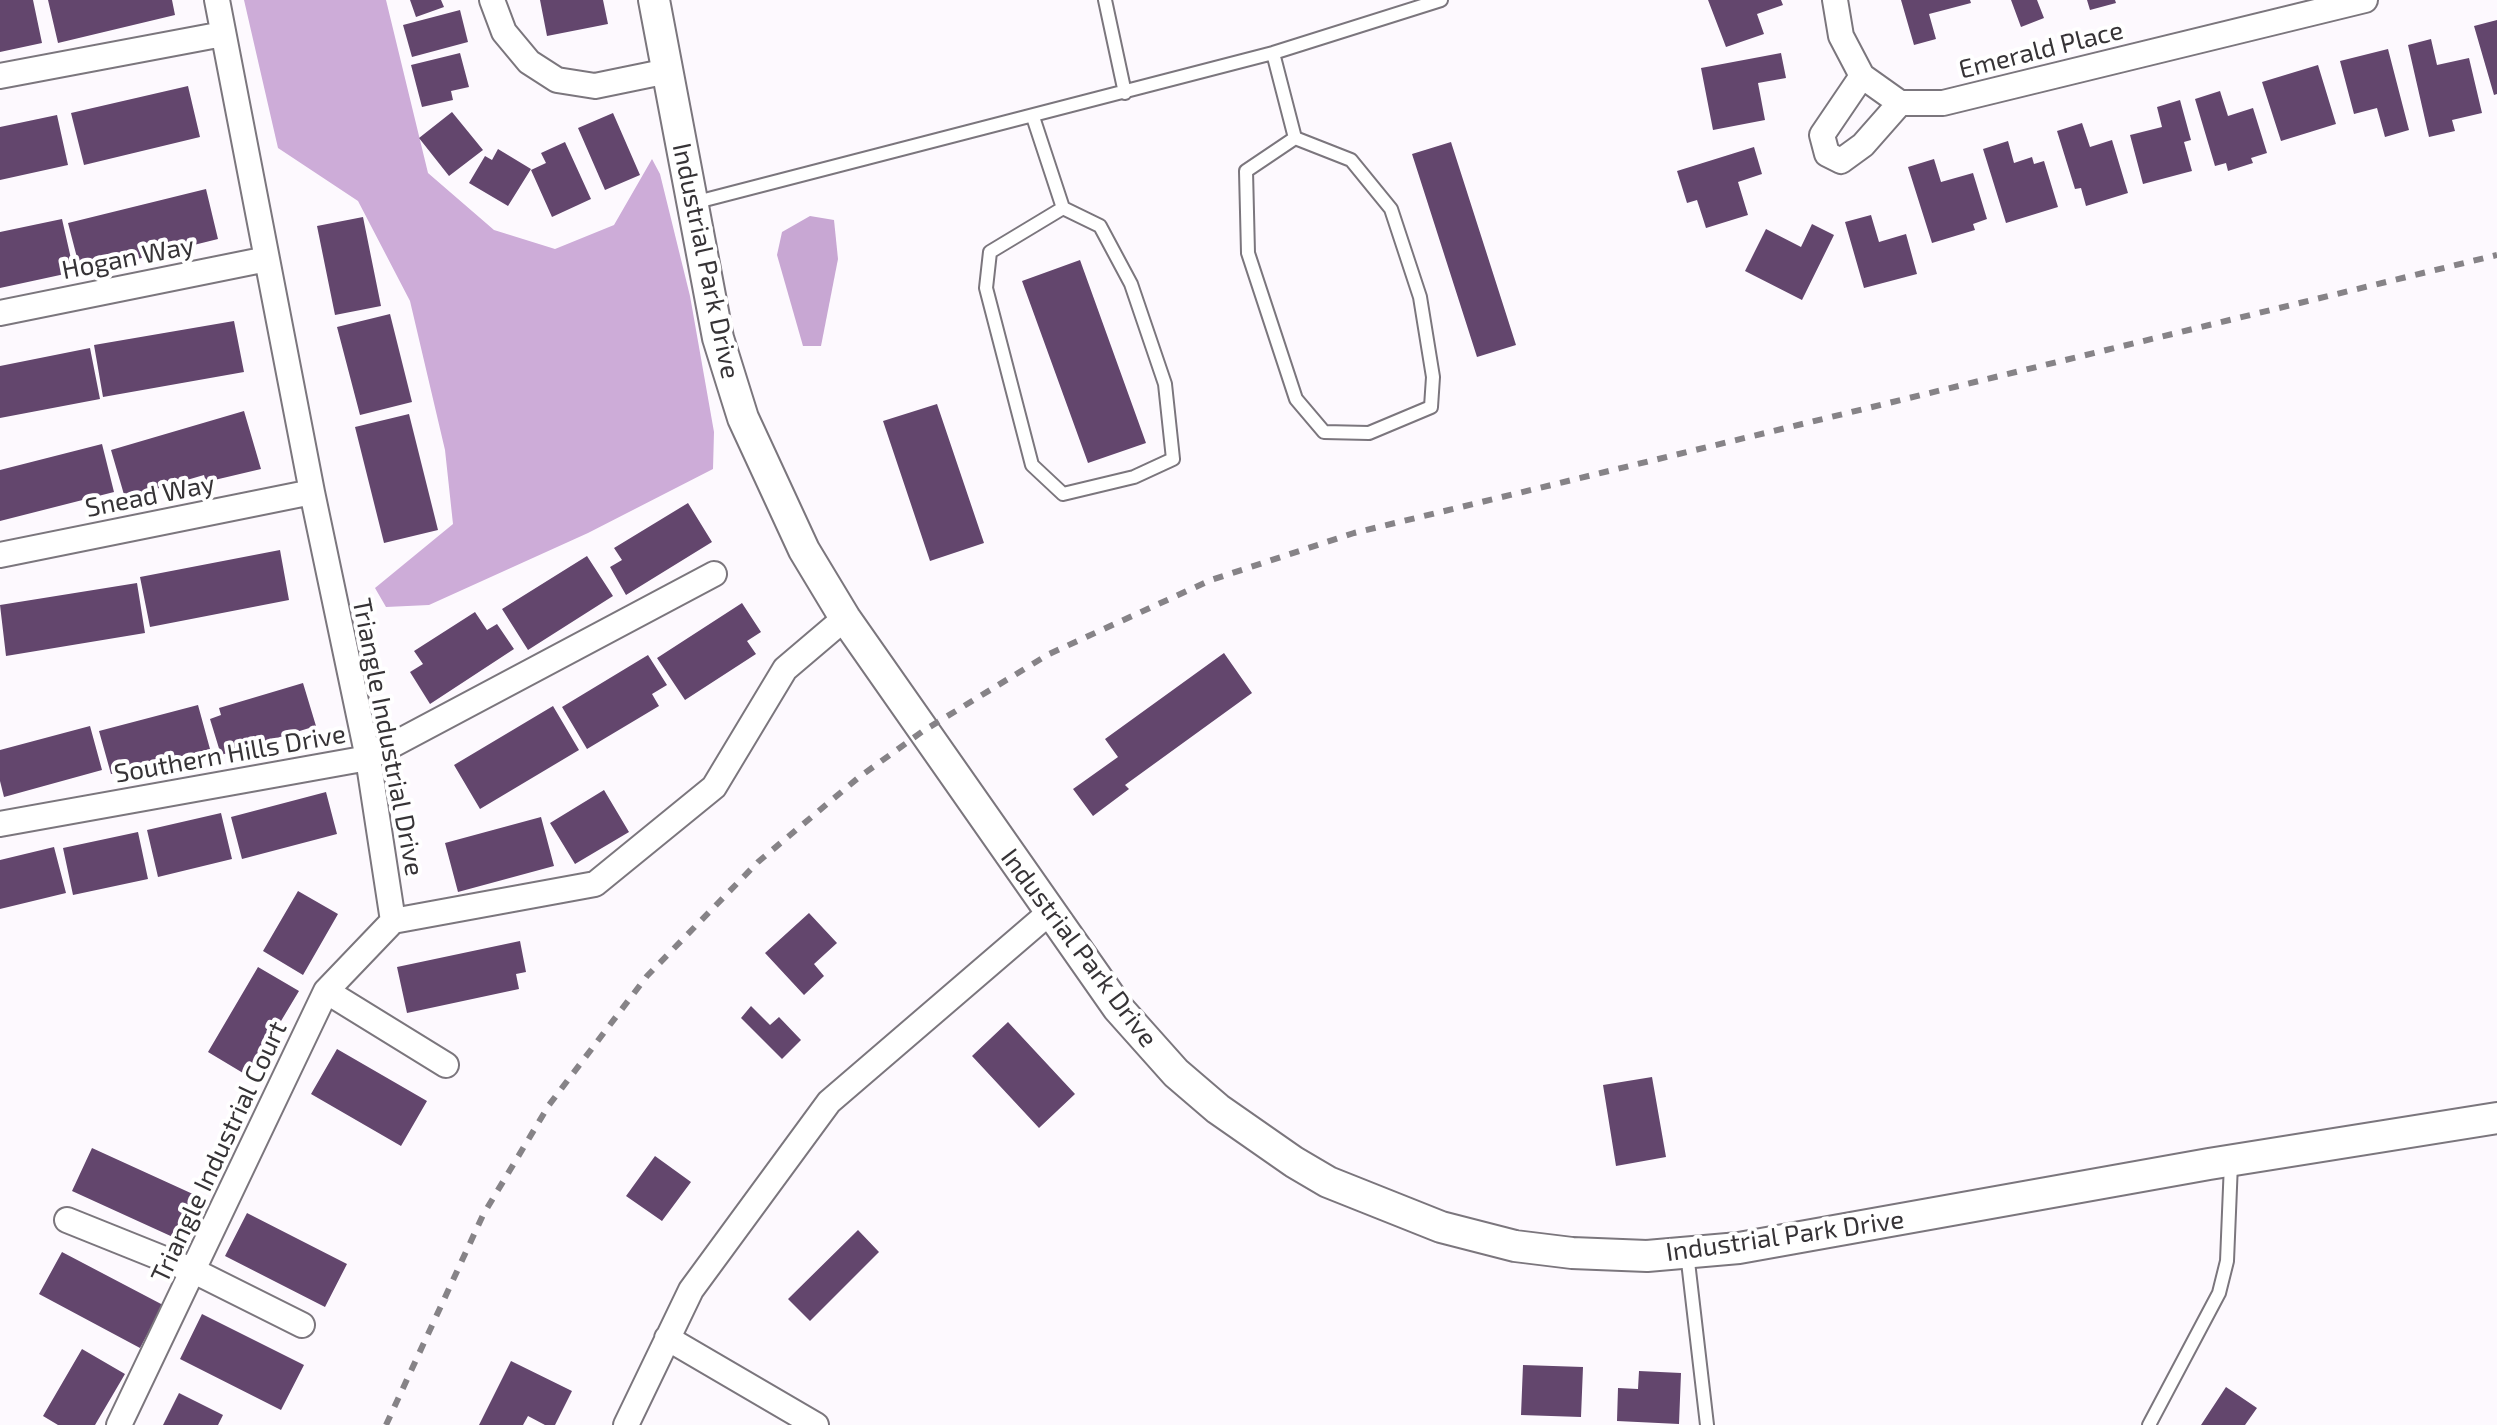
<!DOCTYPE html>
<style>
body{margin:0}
canvas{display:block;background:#fdf9fe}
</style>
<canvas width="2497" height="1425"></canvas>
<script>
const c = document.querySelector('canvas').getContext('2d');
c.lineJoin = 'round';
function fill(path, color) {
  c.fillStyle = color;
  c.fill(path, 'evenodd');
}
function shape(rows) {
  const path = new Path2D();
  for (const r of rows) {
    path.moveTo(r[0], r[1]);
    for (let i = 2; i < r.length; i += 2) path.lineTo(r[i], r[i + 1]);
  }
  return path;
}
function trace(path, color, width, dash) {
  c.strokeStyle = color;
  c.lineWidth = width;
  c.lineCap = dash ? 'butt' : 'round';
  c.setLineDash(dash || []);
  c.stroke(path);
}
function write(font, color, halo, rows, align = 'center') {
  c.font = font + ' "Exo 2",sans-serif';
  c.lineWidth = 8;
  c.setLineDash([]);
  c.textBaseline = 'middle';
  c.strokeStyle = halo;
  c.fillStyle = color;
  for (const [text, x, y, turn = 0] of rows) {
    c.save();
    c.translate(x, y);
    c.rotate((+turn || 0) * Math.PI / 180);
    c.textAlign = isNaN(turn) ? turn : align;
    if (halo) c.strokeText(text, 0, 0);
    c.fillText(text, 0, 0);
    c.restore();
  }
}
const forest = shape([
 [244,0,386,0,428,173,494,230,555,249,614,225,652,159,660,174,690,296,714,432,713,469,588,533,429,605,386,607,375,588,453,524,445,450,410,301,358,201,278,148]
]);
const water = shape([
 [810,216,834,220,838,259,821,346,803,346,777,255,782,232]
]);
const building = shape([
 [0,0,33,0,42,43,0,52],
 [48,0,172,0,175,15,58,43],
 [410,0,441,0,444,7,416,17],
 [540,0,603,0,608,24,547,36],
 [1708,0,1781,0,1783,5,1757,14,1764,34,1726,47],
 [1901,0,1970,0,1971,3,1929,14,1936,39,1914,45],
 [2011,0,2037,0,2044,18,2021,27],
 [2087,0,2115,0,2116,3,2090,10],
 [460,10,468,42,412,57,403,25],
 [2497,20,2497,94,2494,95,2474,26],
 [2431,39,2437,65,2469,58,2482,113,2452,120,2455,131,2429,137,2408,45],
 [2388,49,2409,130,2385,137,2377,108,2354,114,2340,61],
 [460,53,469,87,451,91,453,100,422,107,411,65],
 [1781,53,1786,78,1758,83,1765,120,1713,130,1701,68],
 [2318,65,2336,124,2281,141,2262,82],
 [188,86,200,137,84,165,71,113],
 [2220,91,2228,116,2253,108,2267,153,2251,158,2253,163,2228,171,2226,163,2215,166,2195,99],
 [2180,100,2191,140,2184,142,2192,171,2143,184,2130,135,2162,127,2157,107],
 [452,112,483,150,449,176,419,138],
 [613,113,640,175,605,190,578,128],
 [57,115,68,165,0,180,0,127],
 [2082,123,2090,147,2112,140,2128,193,2086,206,2081,188,2075,189,2057,131],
 [2008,141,2014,163,2032,157,2034,164,2044,161,2058,207,2006,223,1983,149],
 [565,142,591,199,552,217,531,170,546,163,541,153],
 [1451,142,1516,345,1477,357,1412,154],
 [1754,147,1762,174,1738,182,1748,215,1706,228,1697,200,1687,203,1677,171],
 [498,149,531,169,508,206,469,183,485,156,492,160],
 [1934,159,1941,182,1973,173,1987,219,1973,224,1975,230,1932,243,1908,167],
 [206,189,218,239,81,273,68,223],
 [1871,215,1879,242,1906,234,1917,274,1864,288,1845,222],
 [363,217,381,306,335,315,317,226],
 [62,219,74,272,0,288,0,232],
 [1812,224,1834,235,1802,300,1745,271,1766,229,1801,247],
 [1080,260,1146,443,1088,463,1022,281],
 [390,314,412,402,360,415,337,327],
 [234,321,244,372,103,397,94,345],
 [90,348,100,399,0,418,0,366],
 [937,404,984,543,930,561,883,421],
 [244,411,261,469,206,482,204,475,125,498,111,450],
 [409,414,438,530,384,543,355,427],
 [102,444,114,492,0,521,0,470],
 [688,503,712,542,626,595,610,567,622,560,614,548],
 [280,550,289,600,150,627,140,577],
 [587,556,613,596,528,650,502,609],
 [137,583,145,633,6,656,0,605],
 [742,603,761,632,747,641,756,654,685,700,657,658],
 [475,612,487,630,497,624,514,649,430,704,410,672,423,664,414,651],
 [1224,653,1252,693,1125,785,1129,789,1093,816,1073,789,1118,757,1105,739],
 [648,655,667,685,652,694,659,706,587,749,562,707],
 [303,683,316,726,221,755,210,719,221,715,219,708],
 [198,705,210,749,111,774,99,731],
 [553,706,579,750,480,809,454,765],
 [90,726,102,770,4,797,0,781,0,750],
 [604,790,629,832,575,864,550,823],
 [326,792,337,834,242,859,231,817],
 [221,813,232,859,158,877,147,830],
 [541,817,554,866,458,892,445,843],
 [138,832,148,879,73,895,63,848],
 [54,847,66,893,0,909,0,860],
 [298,891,338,914,303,975,263,951],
 [809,913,837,943,814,964,824,976,804,995,765,953],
 [520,941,526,972,516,974,519,989,407,1013,397,967],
 [258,967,299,991,248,1076,208,1052],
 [751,1006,770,1025,779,1017,801,1040,782,1059,741,1018],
 [1008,1022,1075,1094,1039,1128,972,1056],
 [337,1049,427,1101,401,1146,311,1094],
 [1652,1077,1666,1157,1616,1166,1603,1085],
 [92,1148,206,1200,186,1243,72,1191],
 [655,1156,691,1182,662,1221,626,1196],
 [247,1213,347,1264,325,1307,225,1256],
 [858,1230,879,1252,810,1321,788,1299],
 [62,1252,163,1305,140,1348,39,1294],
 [202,1314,304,1365,281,1410,180,1359],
 [82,1349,125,1374,95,1425,58,1425,43,1416],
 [511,1361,572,1391,555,1425,545,1425,528,1416,523,1425,479,1425],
 [1523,1365,1583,1367,1581,1417,1521,1415],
 [1639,1371,1681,1373,1679,1424,1617,1421,1618,1388,1638,1389],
 [2226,1387,2257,1408,2245,1425,2201,1425],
 [179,1393,223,1415,218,1425,163,1425]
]);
const service = shape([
 [1105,0,1125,93],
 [1273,53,1295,138,1351,160,1391,209,1420,297,1433,377,1431,407,1369,433,1324,432,1296,399,1248,253,1246,171,1295,138],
 [1033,117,1063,208,990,252,986,288,1032,465,1063,494,1134,477,1173,459,1165,384,1131,284,1100,226,1063,208],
 [693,203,1273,53,1441,0],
 [1687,1253,1707,1425],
 [2149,1425,2219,1293,2227,1261,2231,1163]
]);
const minor = shape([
 [217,0,312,492,368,758,393,921,595,884,714,787,785,669,845,618],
 [492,0,504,32,529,62,557,80,595,86,668,71],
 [1835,0,1841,36,1862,76,1900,103,1943,103,2365,0],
 [0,76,223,34],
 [1862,76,1822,135,1827,154,1841,161,1863,145,1900,103],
 [0,313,267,259],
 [0,555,312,492],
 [0,824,368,758,714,574],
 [326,991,446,1065],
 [67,1220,194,1271,302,1325],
 [667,1338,816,1425],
 [119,1425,326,991,393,921],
 [626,1425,691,1290,829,1102,1049,913]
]);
const tertiary = shape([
 [654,0,718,338,743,418,804,550,845,618,1118,1008,1176,1073,1218,1109,1294,1162,1328,1182,1441,1227,1515,1246,1572,1253,1647,1256,1739,1248,2209,1164,2497,1118]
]);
const rail = shape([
 [386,1425,483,1215,549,1105,647,976,758,862,858,778,923,731,1049,654,1211,580,1354,533,2497,255]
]);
const streetNames = [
 ["Emerald Place",2041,50,-14],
 ["Hogan Way",128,258,-11],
 ["Industrial Park Drive",706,261,78],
 ["Snead Way",150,496,-11],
 ["Triangle Industrial Drive",388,737,79],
 ["Southern Hills Drive",230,754,-10],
 ["Industrial Park Drive",1079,948,53],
 ["Triangle Industrial Court",219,1152,-65],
 ["Industrial Park Drive",1785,1236,-8]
];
fill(forest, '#cdacd8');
fill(water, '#c8a7d3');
fill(building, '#63466d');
trace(service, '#7b767d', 16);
trace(minor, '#7b767d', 28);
trace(tertiary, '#7b767d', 34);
trace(service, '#fff', 12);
trace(minor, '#fff', 24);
trace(tertiary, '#fff', 30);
trace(rail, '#868387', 6, [10, 10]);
write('26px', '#363336', '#fff', streetNames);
</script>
